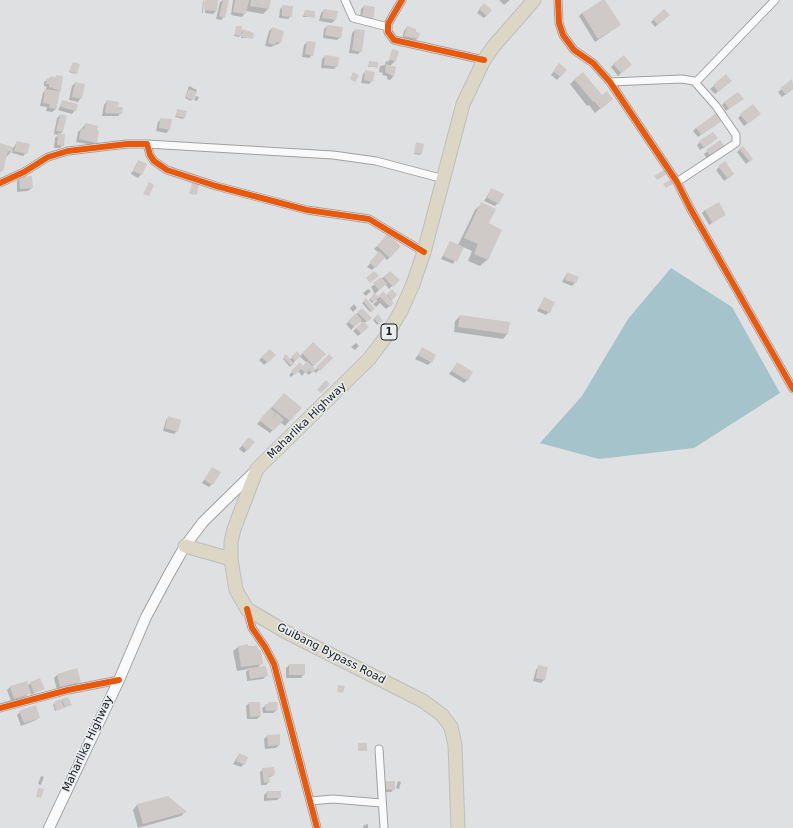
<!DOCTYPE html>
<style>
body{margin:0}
canvas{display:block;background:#dee0e2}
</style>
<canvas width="793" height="828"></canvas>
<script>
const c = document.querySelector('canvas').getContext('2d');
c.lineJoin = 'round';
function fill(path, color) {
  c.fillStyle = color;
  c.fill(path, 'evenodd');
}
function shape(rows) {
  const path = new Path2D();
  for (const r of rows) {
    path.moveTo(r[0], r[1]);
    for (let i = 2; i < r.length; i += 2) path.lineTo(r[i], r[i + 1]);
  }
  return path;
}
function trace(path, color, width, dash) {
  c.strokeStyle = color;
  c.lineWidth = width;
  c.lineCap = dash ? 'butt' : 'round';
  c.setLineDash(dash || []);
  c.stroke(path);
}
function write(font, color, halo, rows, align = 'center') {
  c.font = font + ' "DejaVu Sans",sans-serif';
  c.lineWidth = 3;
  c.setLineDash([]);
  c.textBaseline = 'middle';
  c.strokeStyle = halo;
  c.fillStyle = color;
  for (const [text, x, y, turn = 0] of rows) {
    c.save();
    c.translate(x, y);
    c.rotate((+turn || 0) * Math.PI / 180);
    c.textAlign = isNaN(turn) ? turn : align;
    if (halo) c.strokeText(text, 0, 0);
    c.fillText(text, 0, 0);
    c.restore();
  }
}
const water = shape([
 [671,268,732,307,780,393,694,448,599,459,540,443,582,396,628,319]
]);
const shadow = shape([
 [204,0,203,13,202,13,203,1],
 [206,0,217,0,216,11,213,14,205,13],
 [223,0,226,0,224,17,221,20,216,19,220,2],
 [233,0,270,0,268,9,263,14,246,11,242,17,231,15],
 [499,0,510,0,504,5],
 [283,6,291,16,288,19,279,18,280,9],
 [364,6,374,8,360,21,361,9],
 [481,7,487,15,484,18,477,13],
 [324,10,335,20,332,23,319,21,321,13],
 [305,11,314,17,303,17],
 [582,13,620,25,595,42,579,16],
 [665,18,655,27,651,22,654,19],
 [327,26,341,37,337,40,323,38,324,29],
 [237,27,240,33,243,30,252,38,241,38,242,34,239,37,234,36],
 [407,27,417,39,414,42,402,39,404,31],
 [272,28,280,43,271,47,265,46,269,31],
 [355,30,361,51,358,54,349,53,352,33],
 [307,42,312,55,309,58,302,57,304,45],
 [393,50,398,51,395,61,390,66,393,77,390,80,387,79,387,76,382,75,383,73,379,72,380,66,385,65,386,61,388,62],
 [325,56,337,66,334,69,321,68,322,59],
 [370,62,377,67,368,67],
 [73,63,76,73,75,74,69,72],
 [614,64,627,68,618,76,611,67],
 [556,68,566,70,557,80,551,75],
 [366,71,372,81,369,84,361,83,363,74],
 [726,76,727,84,715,94,710,89],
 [51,77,60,90,56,109,52,112,46,111,47,107,40,106,43,93,47,87,44,86,44,82],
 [575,79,602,97,612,99,595,113,589,105,587,106,570,84],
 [792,81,793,89,782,97,778,92],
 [75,83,81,98,78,102,69,100,72,86],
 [189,86,197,90,191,101,185,98],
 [196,96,199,97,197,101,194,100],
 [742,99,726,111,722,105,725,102],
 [63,101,75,110,72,114,58,110],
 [107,101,117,107,121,113,118,116,102,116,104,105],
 [178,110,184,118,183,119,175,117],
 [60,115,62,132,59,135,63,145,60,148,54,148,55,138,58,135,54,134,57,118],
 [741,115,756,117,744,126,738,118],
 [161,119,169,130,166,133,156,131,158,122],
 [86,124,96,142,93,145,76,142,78,132],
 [717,124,698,137,693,131,696,128],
 [714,141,700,150,697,145,700,142],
 [17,142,26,153,23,156,12,153,13,150,6,157,0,173,0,144,13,148],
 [720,142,724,146,707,159,704,154],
 [416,144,421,154,420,155,414,154],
 [740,149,752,159,746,164,737,152],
 [138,161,141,174,138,178,131,174],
 [719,167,730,177,724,181,716,170],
 [20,178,32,188,28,191,17,192,17,181],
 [491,190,498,203,495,206,484,201],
 [482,203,487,224,501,230,487,260,480,266,468,261,472,251,463,247,453,264,441,259,450,242,458,245,475,210],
 [705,210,725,215,709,225,702,213],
 [388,235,400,246,387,260,384,257,372,270,367,267,379,253,374,249],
 [390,272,398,280,389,289,385,284,375,294,371,287],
 [567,273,575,283,572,286,562,282],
 [368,289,371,291,366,296,363,293],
 [391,291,396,295,391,300,393,303,386,309,380,303,376,307,373,304,377,301,376,299,372,303,369,300,374,295,378,298,383,293,386,296],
 [544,299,549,312,546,315,537,311],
 [366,300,374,309,370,312,362,303],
 [354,304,357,308,353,312,350,308],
 [362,309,370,317,364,324,368,327,358,336,353,331,362,323,360,321,351,330,346,324],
 [378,315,382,320,377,325,373,320],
 [460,316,507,334,503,339,454,332,455,321],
 [313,343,325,354,312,367,315,370,329,356,331,358,316,373,313,371,309,375,305,372,302,376,298,371,291,377,289,375,300,364,303,367,307,363,299,356,290,367,283,359,286,356,289,360,297,353,300,356],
 [356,343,359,346,355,350,351,347],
 [422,349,431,362,428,365,415,359],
 [270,350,275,355,264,365,259,360],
 [457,364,467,380,464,383,449,374],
 [279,399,300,408,285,426,280,422,270,433,257,424],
 [169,417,177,431,174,434,163,431,166,420],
 [249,438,254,442,244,453,239,449],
 [212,468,212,484,209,487,202,483],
 [256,646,262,663,257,668,267,675,263,679,247,681,246,672,249,669,237,671,233,651,238,647],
 [289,665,304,674,301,678,286,678,286,668],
 [539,666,544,680,541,683,533,681,536,670],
 [76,670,79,682,76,685,57,690,54,678,57,675],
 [31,683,43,689,31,695,30,692,26,696,11,701,7,690,10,687,27,686],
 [63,700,71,705,55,711,53,704],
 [249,703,259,703,260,716,257,719,247,719,246,706],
 [269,703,277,710,273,713,263,713,262,708],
 [20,712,39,717,36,720,21,726,17,715],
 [267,736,279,745,276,748,265,749,264,739],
 [239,754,244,764,241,767,233,764],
 [263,769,274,775,268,778,269,782,266,785,261,785,260,772],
 [41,776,44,777,41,785,38,784],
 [398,781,401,782,399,789,396,788],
 [386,782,394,789,391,792,382,792,383,785],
 [267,792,280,792,280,797,277,800,264,801,264,795],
 [137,805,185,812,181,816,138,828,133,810],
 [368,824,368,828,363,828,364,825]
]);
const building = shape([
 [205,0,218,0,217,11,204,10],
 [223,0,229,0,225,18,219,16],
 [235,0,249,0,246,14,233,12],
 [251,0,271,0,269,9,250,6],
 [602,0,605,0,621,25,598,39,582,13],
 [484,3,492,10,487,16,479,9],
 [282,5,293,6,292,17,282,16],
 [364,5,375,7,373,20,362,18],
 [324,9,338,11,336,20,322,18],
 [664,9,670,15,658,25,653,19],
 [305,10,315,11,315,18,304,16],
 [327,25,343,27,341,38,325,35],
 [236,26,242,26,241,36,235,35],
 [407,26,416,29,416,32,420,33,418,39,404,36],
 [272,27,284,31,281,43,276,42,275,45,268,43],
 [243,29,254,33,253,39,242,37],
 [355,29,365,30,362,52,352,50],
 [307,41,316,42,313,56,305,54],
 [392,49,399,51,396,61,389,60],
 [325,55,339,57,338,67,324,65],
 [624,55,632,65,621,73,613,64],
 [369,61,378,62,378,68,368,66],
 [73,62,80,64,77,74,69,71],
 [559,63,567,70,561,77,553,71],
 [386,64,396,67,394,77,385,72],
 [365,70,375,72,373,82,364,80],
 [353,72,359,75,355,82,350,79],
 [583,72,602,95,607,91,613,99,601,109,594,101,593,102,574,79],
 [726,74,732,81,718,92,713,85],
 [56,75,63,76,61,91,49,87,49,84,46,84,47,78,50,79,51,76,56,77],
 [792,79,793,89,786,95,780,88],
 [75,82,85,84,82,99,72,97],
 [45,89,60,91,56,109,49,108,50,104,43,103],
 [189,89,197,92,193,100,185,97],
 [738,92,744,99,729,109,724,102],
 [62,100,78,104,76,111,61,107],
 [107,100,119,102,118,107,123,107,122,114,105,113],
 [753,104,761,114,748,124,740,114],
 [177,109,187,111,185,118,176,116],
 [716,113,722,121,701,135,696,128],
 [60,114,67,116,63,132,56,131],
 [160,118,172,119,170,130,159,128],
 [86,123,98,126,97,130,99,131,97,143,79,139,81,128,84,129],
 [713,132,718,138,704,148,699,141],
 [58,133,65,134,64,146,57,145],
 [720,140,725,147,711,157,706,150],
 [17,141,30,144,27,154,14,151],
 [416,142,424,144,422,154,414,153],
 [0,143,13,147,12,152,8,151,3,171,0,171],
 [743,146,753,159,750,162,739,149],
 [138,160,147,164,142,175,133,171],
 [725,161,734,174,728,179,718,166],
 [664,170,667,174,657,180,654,176],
 [32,176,33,188,20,189,19,177],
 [670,180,673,184,666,188,663,184],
 [149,182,154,185,149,196,143,194],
 [192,183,199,184,197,195,189,194],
 [491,188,504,194,499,204,487,198],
 [481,202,496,209,489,223,502,230,488,260,474,254,478,244,464,238],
 [719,202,726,215,712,223,705,210],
 [387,234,401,246,390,258,377,246],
 [450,241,464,247,457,262,443,256],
 [379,251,385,257,376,268,369,263],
 [374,271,379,276,370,283,366,278],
 [390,271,400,280,393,287,384,277],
 [567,272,579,277,576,283,565,280],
 [381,277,387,284,379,290,373,283],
 [392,289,397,295,392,300,387,294],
 [383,291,394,303,390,307,379,296],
 [374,293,379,297,374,302,370,299],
 [544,297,555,302,550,313,539,308],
 [366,298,375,309,372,312,363,301],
 [362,308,372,318,367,322,357,312],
 [356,313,362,320,354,327,348,321],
 [378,314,383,321,379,324,374,318],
 [460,315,510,322,508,334,458,327],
 [363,321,369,327,361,334,356,328],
 [313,342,326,354,314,366,302,353],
 [422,347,436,355,432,363,418,355],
 [270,349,276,355,268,363,261,357],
 [297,351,301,356,295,361,291,357],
 [286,354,294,364,291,366,283,357],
 [329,354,333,358,320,371,316,367],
 [307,361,316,369,312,373,309,370,306,373,301,369,295,375,291,371,300,362,303,366],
 [457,362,473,372,468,381,452,371],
 [326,380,330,384,321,393,317,390],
 [284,393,302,408,290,421,272,407],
 [270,408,276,413,271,419,277,413,284,420,273,431,259,420],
 [168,416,181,420,178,432,165,428],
 [249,437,255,442,247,451,242,445],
 [212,467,221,472,213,485,204,480],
 [248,644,248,647,257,645,258,650,261,650,263,664,241,667,238,646],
 [289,664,305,664,305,675,289,675],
 [538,665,548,667,545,680,536,678],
 [266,666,268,676,250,679,248,668],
 [77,668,81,682,60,687,57,674],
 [40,678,45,689,34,693,30,682],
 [27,681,31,693,14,699,10,686],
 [338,685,345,686,343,693,337,692],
 [68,697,72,705,65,707,62,699],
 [61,699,64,708,56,711,54,702],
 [249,702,260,702,261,716,250,717],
 [269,702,277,702,278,710,266,711,265,704,269,704],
 [36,705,40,718,24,723,19,711],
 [280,734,280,745,268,746,267,735],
 [358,743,367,743,367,751,358,751],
 [239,753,248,757,245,765,236,761],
 [274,767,275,775,269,776,270,782,264,783,262,768],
 [385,781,395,781,395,790,385,789],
 [38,788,44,789,41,798,36,797],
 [267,791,281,791,281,798,267,798],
 [168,796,187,812,143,824,137,804]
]);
const street = shape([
 [345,0,353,18,388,27],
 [402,0,388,24,388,32,394,40,484,60],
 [558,0,559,23,563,35,574,50,593,63,610,82,677,182,690,208,793,389],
 [610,82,682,79,694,81,716,106,736,135,736,143,677,182],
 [696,82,775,0],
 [147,144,333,155,376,161,444,179],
 [0,183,24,172,48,157,68,151,127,144,147,144,150,155,154,161,167,170,216,186,307,210,369,219,424,252],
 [247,609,252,628,265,647,274,664,317,828],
 [0,708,68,690,119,680],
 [379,749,384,828],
 [310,801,333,799,381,803]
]);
const secondary = shape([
 [49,828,119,680,146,617,169,574,185,546,203,522,255,471]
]);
const highway = shape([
 [185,546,231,559],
 [458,828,455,745,451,727,442,715,423,701,286,632,247,609,236,590,231,559,231,542,234,529,257,469,369,359,385,338,401,311,413,284,424,252,463,104,484,60,493,47,534,0]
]);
const cycleway = shape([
 [402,0,388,24,388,32,394,40,484,60],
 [558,0,559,23,563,35,574,50,593,63,610,82,677,182,690,208,793,389],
 [0,183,24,172,48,157,68,151,127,144,147,144,150,155,154,161,167,170,216,186,307,210,369,219,424,252],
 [247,609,252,628,265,647,274,664,317,828],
 [0,708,68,690,119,680]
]);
const shields = [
 [389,332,16]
];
const shieldNames = [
 ["1",389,332]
];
const streetNames = [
 ["Maharlika Highway",307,421,-44],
 ["Guibang Bypass Road",331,654,27],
 ["Maharlika Highway",88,744,-65]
];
fill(water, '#a5c3ca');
fill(shadow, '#0003');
fill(building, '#cfcac8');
trace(street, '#9fa0a2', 9);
trace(secondary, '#9fa0a2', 12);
trace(highway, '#bdbebf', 15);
trace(street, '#fafafb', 7);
trace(secondary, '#fafafb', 10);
trace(highway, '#dcd7c4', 13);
trace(cycleway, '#e8590c', 6);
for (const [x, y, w] of shields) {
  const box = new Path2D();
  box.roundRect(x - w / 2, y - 8, w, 16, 3);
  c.fillStyle = '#e9edf1';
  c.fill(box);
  trace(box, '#1a1b1d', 1);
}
write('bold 10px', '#1a1b1d', null, shieldNames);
write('11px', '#1a1b1d', '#e9edf1', streetNames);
</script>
